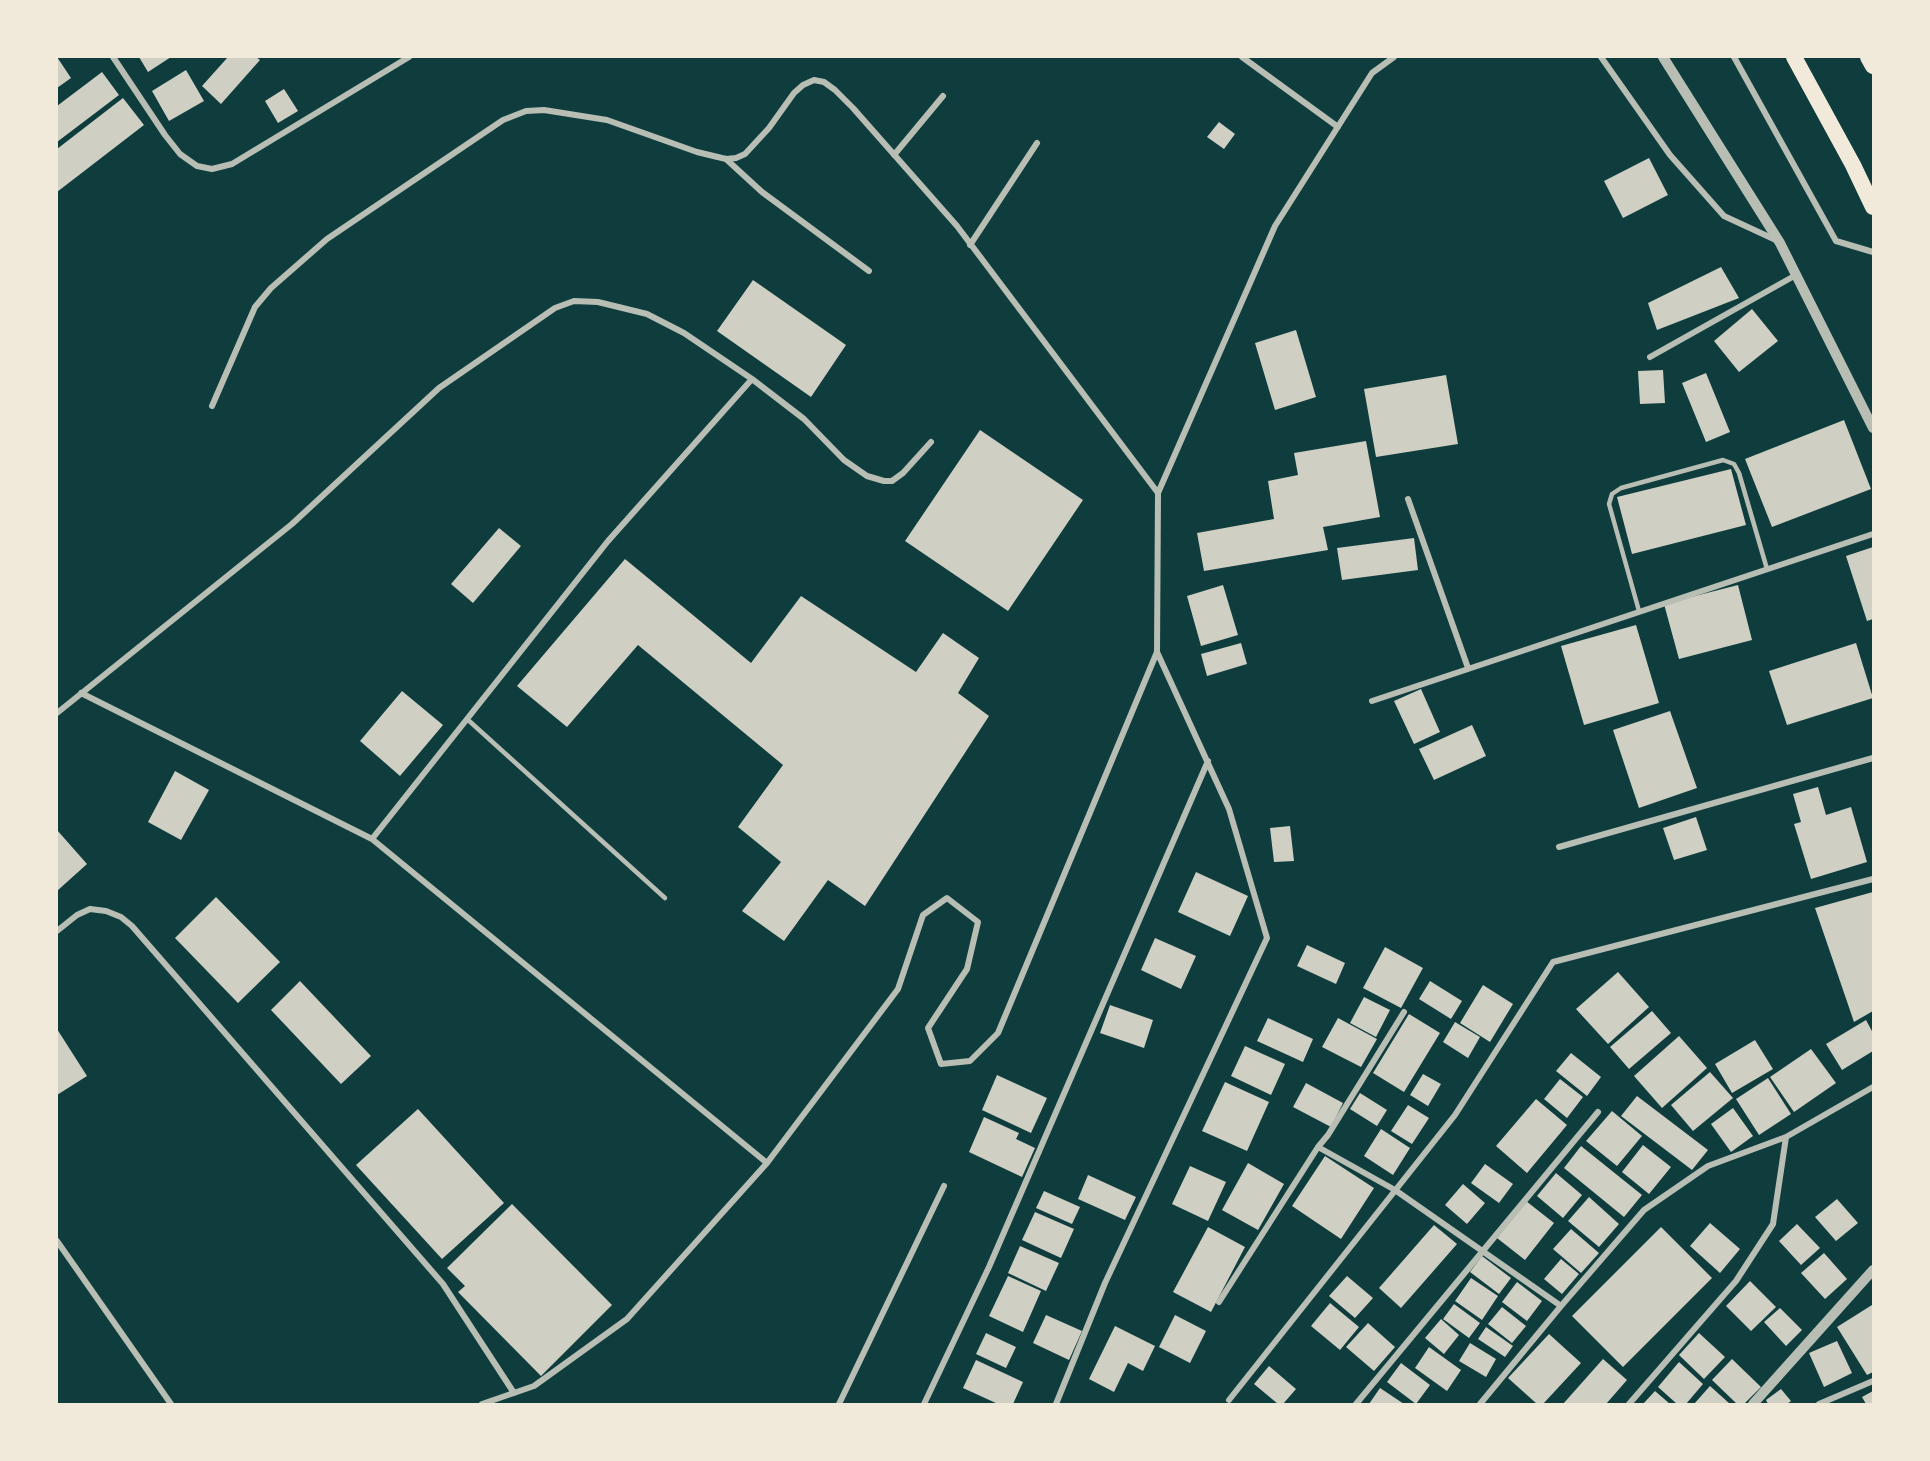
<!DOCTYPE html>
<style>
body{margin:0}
#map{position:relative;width:1930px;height:1461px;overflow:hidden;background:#0f3d3e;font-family:"PT Serif",serif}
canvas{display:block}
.frame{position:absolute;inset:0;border:58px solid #f1e9da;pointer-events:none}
</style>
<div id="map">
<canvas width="1930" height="1461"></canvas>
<div class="frame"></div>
</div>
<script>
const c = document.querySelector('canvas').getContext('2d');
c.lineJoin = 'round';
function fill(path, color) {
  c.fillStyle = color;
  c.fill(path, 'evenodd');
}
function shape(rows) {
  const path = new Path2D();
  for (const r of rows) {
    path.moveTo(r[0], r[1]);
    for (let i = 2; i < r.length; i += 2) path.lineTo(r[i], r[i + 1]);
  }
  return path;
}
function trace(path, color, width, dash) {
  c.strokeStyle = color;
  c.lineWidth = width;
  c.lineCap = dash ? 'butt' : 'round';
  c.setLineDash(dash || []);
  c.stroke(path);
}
const building = shape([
 [57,57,71,78,57,88],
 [139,57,171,57,148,72],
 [228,57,256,57,260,60,221,104,202,86],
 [186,70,204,101,169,121,152,91],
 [102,72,119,95,57,142,57,106],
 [284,89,298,111,278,123,265,101],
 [123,98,144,125,57,192,57,149],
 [1219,122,1235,134,1224,149,1207,137],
 [1649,158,1668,195,1623,218,1604,181],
 [1721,267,1739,298,1657,330,1648,303],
 [753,280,846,345,811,397,717,331],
 [1752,309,1778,341,1739,372,1714,341],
 [1296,330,1316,397,1275,410,1255,343],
 [1663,370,1665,403,1640,404,1638,371],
 [1706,373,1730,432,1706,442,1682,383],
 [1446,375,1458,444,1376,457,1364,389],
 [1844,420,1871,489,1772,527,1745,459],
 [980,430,1083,500,1008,611,905,541],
 [1366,441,1380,517,1323,527,1328,550,1204,571,1197,533,1274,519,1268,481,1298,475,1294,453],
 [1731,469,1746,525,1632,554,1617,497],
 [499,528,521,546,473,603,451,584],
 [1414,538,1418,570,1342,580,1337,548],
 [1873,547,1873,619,1867,621,1846,556],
 [625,559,751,663,801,596,916,672,943,633,979,658,958,693,989,716,865,906,828,880,784,941,742,911,781,862,738,827,783,765,638,645,567,727,517,686],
 [1223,585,1238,635,1201,646,1187,596],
 [1738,585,1752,640,1679,659,1664,604],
 [1636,625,1659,703,1584,725,1561,646],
 [1241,643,1247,664,1207,676,1201,654],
 [1856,643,1873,698,1787,725,1769,671],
 [1421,689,1440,732,1414,744,1394,701],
 [402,691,443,725,400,776,360,741],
 [1670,711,1697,788,1639,808,1613,730],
 [1472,725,1486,756,1434,780,1419,749],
 [175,771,209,790,181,840,148,822],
 [1818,787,1826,815,1851,807,1867,862,1811,879,1794,824,1801,822,1793,794],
 [1696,817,1707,850,1674,860,1663,828],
 [1290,826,1294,861,1274,862,1270,828],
 [57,830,87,864,57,891],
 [1196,872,1248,896,1230,936,1178,912],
 [1873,892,1873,1011,1854,1022,1815,908],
 [216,897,280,962,238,1003,175,938],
 [1155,938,1196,956,1181,989,1141,970],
 [1307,945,1345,963,1336,984,1297,966],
 [1385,947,1423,968,1401,1008,1363,988],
 [1618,972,1649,1007,1608,1044,1576,1009],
 [300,981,371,1056,341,1084,271,1010],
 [1430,981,1462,1001,1451,1019,1419,999],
 [1483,985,1513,1004,1490,1042,1460,1023],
 [1364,997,1390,1010,1376,1037,1350,1023],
 [1110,1005,1153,1020,1144,1048,1100,1033],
 [1652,1011,1671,1033,1629,1069,1610,1047],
 [1409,1014,1440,1033,1404,1092,1373,1073],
 [1268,1018,1313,1039,1303,1062,1257,1041],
 [1338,1018,1377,1039,1361,1067,1322,1047],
 [1866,1020,1873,1033,1873,1051,1842,1070,1826,1044],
 [1455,1022,1480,1037,1468,1058,1443,1042],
 [57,1029,87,1076,57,1095],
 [1679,1036,1707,1068,1662,1108,1634,1076],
 [1755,1040,1773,1069,1732,1093,1715,1064],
 [1245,1046,1285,1064,1271,1095,1231,1076],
 [1811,1049,1836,1083,1794,1112,1770,1077],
 [1571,1053,1601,1077,1587,1096,1556,1071],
 [1710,1072,1733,1098,1693,1131,1671,1105],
 [1423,1074,1441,1084,1428,1106,1410,1095],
 [997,1075,1047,1098,1031,1133,982,1110],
 [1768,1078,1791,1114,1759,1135,1736,1099],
 [1560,1079,1583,1097,1567,1118,1544,1099],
 [1225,1082,1269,1102,1247,1151,1202,1131],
 [1306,1083,1343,1103,1331,1127,1293,1107],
 [1360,1093,1387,1110,1377,1126,1350,1109],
 [1637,1096,1708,1150,1692,1170,1621,1116],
 [1536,1099,1567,1125,1527,1173,1496,1146],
 [1408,1105,1429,1118,1412,1144,1391,1131],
 [1733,1108,1753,1136,1731,1152,1711,1124],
 [418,1109,504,1203,442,1259,356,1165],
 [1612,1111,1642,1136,1617,1166,1586,1141],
 [984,1117,1019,1133,1016,1139,1035,1148,1022,1177,969,1152],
 [1381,1129,1410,1148,1393,1175,1364,1156],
 [1643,1145,1671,1167,1649,1194,1622,1172],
 [1581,1146,1642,1195,1624,1217,1564,1168],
 [1325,1156,1374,1188,1341,1239,1292,1206],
 [1248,1163,1284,1184,1258,1230,1222,1210],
 [1485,1164,1513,1184,1499,1203,1471,1183],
 [1190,1166,1226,1182,1208,1221,1172,1204],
 [1556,1173,1582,1195,1563,1218,1537,1196],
 [1088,1175,1136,1197,1125,1220,1078,1199],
 [1463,1184,1485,1203,1467,1224,1445,1205],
 [1044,1191,1080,1207,1072,1224,1036,1208],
 [1589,1197,1619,1224,1599,1247,1568,1221],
 [1837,1199,1858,1223,1836,1241,1815,1217],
 [1526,1201,1554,1223,1525,1260,1497,1238],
 [512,1204,612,1305,541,1376,458,1292,465,1286,447,1268],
 [1035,1212,1074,1229,1061,1258,1022,1240],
 [1710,1223,1740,1249,1720,1273,1690,1246],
 [1797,1224,1820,1248,1801,1265,1779,1241],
 [1434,1225,1457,1244,1401,1308,1379,1288],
 [1208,1227,1245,1247,1211,1312,1173,1292],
 [1661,1227,1712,1278,1623,1367,1572,1316],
 [1571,1229,1599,1253,1581,1273,1553,1249],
 [1020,1246,1059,1263,1046,1291,1008,1273],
 [1824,1253,1847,1279,1825,1299,1801,1273],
 [1482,1256,1511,1278,1499,1294,1470,1272],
 [1561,1259,1579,1274,1562,1294,1544,1279],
 [1008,1276,1041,1291,1023,1332,989,1316],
 [1347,1276,1373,1298,1355,1318,1329,1296],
 [1471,1278,1498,1296,1482,1320,1455,1301],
 [1750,1281,1776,1307,1751,1331,1726,1306],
 [1517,1282,1542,1301,1527,1321,1502,1302],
 [1330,1303,1359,1327,1340,1350,1311,1326],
 [1454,1304,1480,1323,1469,1338,1443,1319],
 [1872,1305,1873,1372,1867,1375,1837,1327],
 [1502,1307,1526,1326,1512,1343,1488,1324],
 [1780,1308,1802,1330,1786,1346,1764,1322],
 [1046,1315,1082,1331,1069,1360,1033,1343],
 [1175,1315,1206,1331,1190,1363,1159,1347],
 [1441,1319,1459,1335,1444,1354,1425,1338],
 [1368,1323,1395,1347,1374,1371,1346,1347],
 [1115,1326,1155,1346,1143,1371,1128,1363,1114,1392,1089,1379],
 [1486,1327,1513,1346,1505,1357,1478,1339],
 [986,1333,1016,1347,1006,1368,976,1354],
 [1699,1333,1725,1357,1704,1379,1679,1355],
 [1549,1334,1581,1363,1543,1404,1537,1404,1508,1378],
 [1837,1341,1852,1373,1824,1387,1809,1353],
 [1470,1343,1496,1359,1486,1377,1459,1361],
 [1429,1347,1461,1370,1447,1391,1415,1368],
 [1603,1359,1627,1380,1606,1404,1563,1404],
 [1732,1359,1761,1387,1744,1404,1737,1404,1712,1380],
 [976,1360,1023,1382,1013,1404,998,1404,963,1388],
 [1679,1362,1703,1384,1686,1404,1677,1404,1658,1387],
 [1401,1363,1430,1385,1416,1404,1387,1382],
 [1269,1366,1296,1389,1283,1404,1278,1404,1254,1384],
 [1710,1386,1730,1404,1694,1404],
 [1380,1388,1404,1404,1369,1404],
 [1781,1389,1791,1401,1787,1404,1768,1404,1766,1400],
 [1655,1391,1670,1404,1643,1404],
 [1873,1391,1873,1404,1866,1404,1862,1397]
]);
const service = shape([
 [1639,611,1609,504,1612,494,1621,488,1723,460,1734,464,1739,473,1767,569],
 [467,719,665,898]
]);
const minor = shape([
 [113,57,165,135,180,154,197,166,212,169,232,164,409,57],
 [1242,57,1338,127],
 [1601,57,1670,155,1724,216,1778,241],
 [1734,57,1836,241,1873,252],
 [894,155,943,96],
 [726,159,762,192,869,271],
 [970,245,1037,143],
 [1650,357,1796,275],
 [752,379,608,541,372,839,767,1163],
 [212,406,255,307,271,288,327,239,503,120,526,111,544,110,607,120,697,152,726,159,736,158,745,154,769,128,794,93,803,85,814,80,824,82,835,90,853,108,957,226,1158,493],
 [1408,499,1468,668],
 [81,693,372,839],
 [1372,701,1873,534],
 [57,713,292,524,439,388,555,308,574,301,598,302,647,314,684,333,752,379,804,419,844,460,867,476,884,481,892,481,903,473,931,442],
 [1559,847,1873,758],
 [57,931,77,915,90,909,106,911,121,917,132,926,443,1284,514,1393],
 [1318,1147,1395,1190,1561,1306],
 [57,1241,171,1404],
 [1219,1302,1318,1147,1328,1135,1404,1012],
 [1229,1400,1455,1115,1553,962,1873,879],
 [482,1404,534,1386,627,1319,767,1163,898,989,923,915,947,898,978,922,967,969,928,1028,941,1064,970,1061,998,1033,1157,652,1158,493,1275,226,1372,73,1394,57],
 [839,1404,944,1186],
 [924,1404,989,1267,1208,761],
 [1056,1404,1105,1283,1267,938,1229,809,1157,652],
 [1356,1404,1598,1112],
 [1480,1404,1561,1306,1644,1210,1708,1166,1786,1137,1873,1087],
 [1629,1404,1736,1281,1773,1224,1786,1137],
 [1819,1404,1873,1381]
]);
const tertiary = shape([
 [1663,57,1780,243,1873,428],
 [1753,1404,1873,1270]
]);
const trunk = shape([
 [1794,57,1853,165,1873,207],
 [1868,57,1873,66]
]);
fill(building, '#cfcfc3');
trace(service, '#b8beb3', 4.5);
trace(minor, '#b8beb3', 6);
trace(tertiary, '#b8beb3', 10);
trace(trunk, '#f1e9da', 16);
</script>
